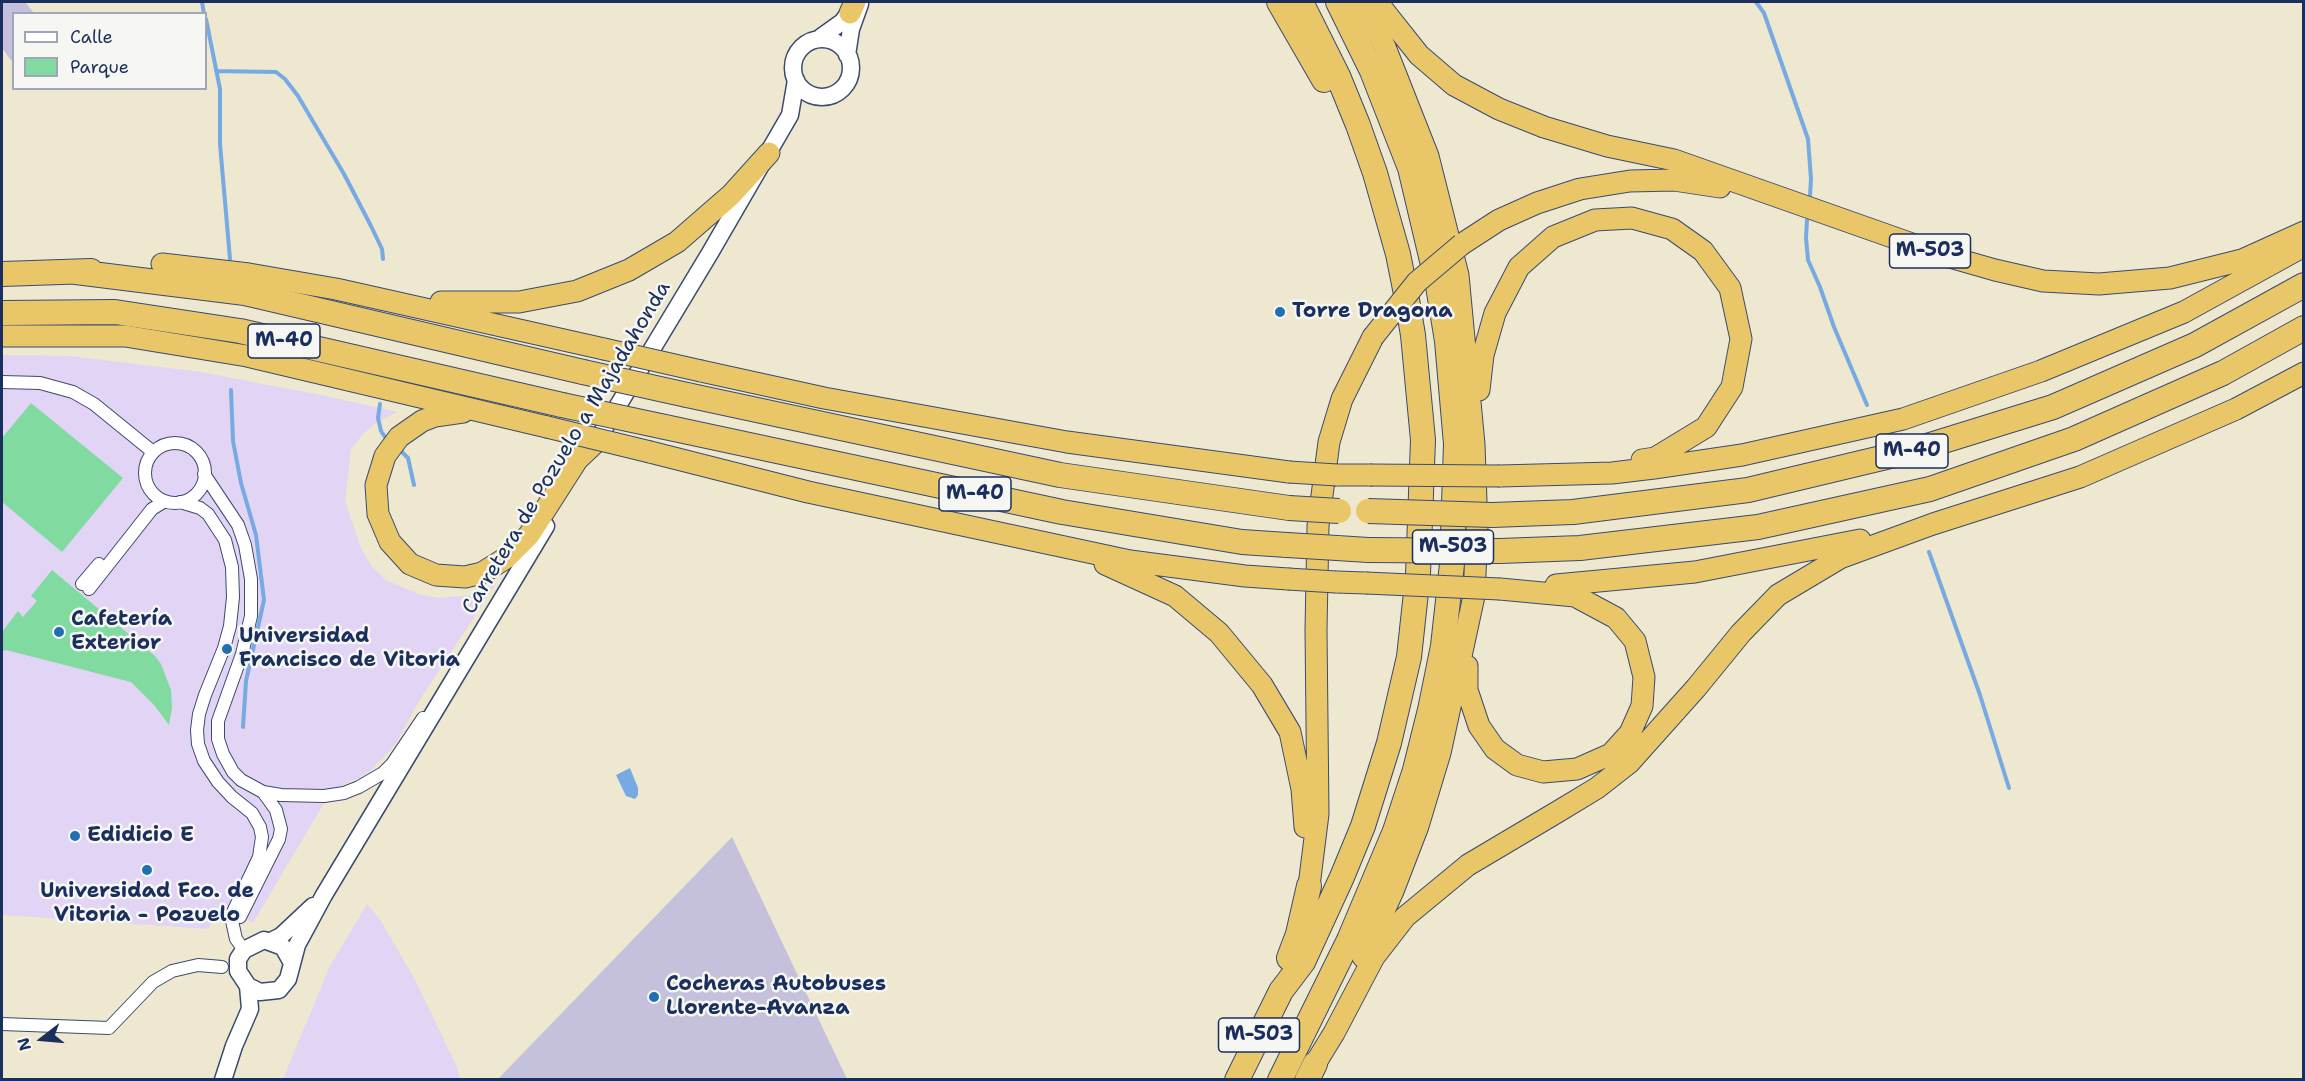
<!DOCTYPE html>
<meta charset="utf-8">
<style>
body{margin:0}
#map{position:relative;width:2305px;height:1081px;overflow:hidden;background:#ede8cf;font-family:"Shantell Sans",sans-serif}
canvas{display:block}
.frame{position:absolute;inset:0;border:3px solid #1b2f5e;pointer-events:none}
.legend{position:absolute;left:12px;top:12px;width:195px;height:78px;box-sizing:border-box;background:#f6f6f2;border:2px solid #9ea6b7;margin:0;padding:8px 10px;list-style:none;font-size:18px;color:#1b2f5e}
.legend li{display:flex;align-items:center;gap:12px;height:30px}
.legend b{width:30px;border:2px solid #9ea6b7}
.north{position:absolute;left:12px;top:1009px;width:60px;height:60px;-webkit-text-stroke:4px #f6f6f2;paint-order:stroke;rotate:254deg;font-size:16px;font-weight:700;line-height:24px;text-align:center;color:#1b2f5e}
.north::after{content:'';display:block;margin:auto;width:21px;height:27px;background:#1b2f5e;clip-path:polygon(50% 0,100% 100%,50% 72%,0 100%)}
</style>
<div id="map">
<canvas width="2305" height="1081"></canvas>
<div class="frame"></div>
<ul class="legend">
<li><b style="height:8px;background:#fff"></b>Calle</li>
<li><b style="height:16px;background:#81dba1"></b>Parque</li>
</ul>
<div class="north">N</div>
</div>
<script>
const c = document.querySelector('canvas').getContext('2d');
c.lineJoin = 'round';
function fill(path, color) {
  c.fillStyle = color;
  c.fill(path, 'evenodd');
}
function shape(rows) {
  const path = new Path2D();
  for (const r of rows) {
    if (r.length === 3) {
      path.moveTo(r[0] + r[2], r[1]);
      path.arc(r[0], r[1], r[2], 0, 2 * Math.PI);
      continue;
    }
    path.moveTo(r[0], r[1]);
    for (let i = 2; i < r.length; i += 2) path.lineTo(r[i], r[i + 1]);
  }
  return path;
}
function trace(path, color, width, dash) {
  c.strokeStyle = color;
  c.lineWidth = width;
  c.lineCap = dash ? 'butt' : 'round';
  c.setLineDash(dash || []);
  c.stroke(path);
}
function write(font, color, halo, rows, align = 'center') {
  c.font = font + ' "Shantell Sans",sans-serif';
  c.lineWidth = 5;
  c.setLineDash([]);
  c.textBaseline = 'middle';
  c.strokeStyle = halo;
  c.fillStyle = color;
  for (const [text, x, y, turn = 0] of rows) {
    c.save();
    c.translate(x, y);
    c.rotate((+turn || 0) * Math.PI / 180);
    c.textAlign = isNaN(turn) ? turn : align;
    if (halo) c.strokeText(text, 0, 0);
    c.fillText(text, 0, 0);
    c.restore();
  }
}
const built = shape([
 [2,355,70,356,201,372,326,396,397,412,376,423,363,434,351,449,345,501,361,548,372,567,386,580,421,595,440,598,473,595,488,589,497,582,419,701,395,745,372,769,360,778,344,784,324,803,253,923,245,918,224,921,213,918,209,929,2,915],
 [367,904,381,921,415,980,457,1067,460,1079,283,1079,330,966]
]);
const industrial = shape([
 [2,2,25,2,34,13,14,14,13,63,2,48],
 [732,837,847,1079,498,1079]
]);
const green = shape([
 [31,403,123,478,62,552,2,502,2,438],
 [52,570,155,656,161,664,171,690,172,708,169,725,155,706,131,682,6,650,2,651,2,632,18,611,23,617,37,601,31,596]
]);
const water = shape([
 [630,768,638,788,638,795,635,799,626,796,616,775]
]);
const stream = shape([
 [202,2,204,14],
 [1756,2,1764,13,1808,139,1811,179,1810,196],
 [206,19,220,89,220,144,230,259],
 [216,71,276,72,285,79,298,96,344,174,371,226,382,249,383,259],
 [1807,220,1806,238,1808,260,1820,287,1834,327,1867,405],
 [231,390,233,441,241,483,256,535,264,600,246,681,243,727],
 [380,404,378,418,381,431,387,440],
 [399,449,408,458,414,485],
 [1929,552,1980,695,2009,788]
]);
const minor = shape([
 [2,382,40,383,73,392,94,404,153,452],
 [175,473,30],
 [204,474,238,525,245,545,251,579,251,616,242,654,218,721,218,739,223,754,233,772,241,780,263,792,276,810,281,829,279,839,240,917],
 [180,502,200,508,208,514,225,540,232,567,233,597,230,626,224,648,205,695,199,714,197,730,198,744,204,761,218,782,232,797,252,813,260,827,262,837,259,857,233,912,232,921,236,939,244,950],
 [82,584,99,564],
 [89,589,152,509,165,501],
 [263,792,281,795,324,796,344,793,359,787,383,773,392,764,423,718],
 [2,1024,109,1028,153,982,172,971,198,965,222,967]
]);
const tertiary = shape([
 [821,37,842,22,855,5],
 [822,68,29],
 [847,55,851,29,860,4],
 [593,447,710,253,790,115,796,80],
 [271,941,281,936,313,906],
 [292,963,283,947,264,940,244,950,238,959,238,971,248,986,260,992,279,990,288,979,297,945,324,895,546,526],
 [223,1080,234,1046,250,1009,248,986]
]);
const trunk = shape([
 [1362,2,1385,47,1428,156,1458,275,1474,444,1477,530,1474,596,1440,753,1418,826,1393,891,1363,957],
 [1377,2,1419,55,1454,85,1499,109,1544,127,1607,146,1674,160,1946,256,1995,270,2043,281,2099,284,2170,278,2242,260,2304,232],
 [850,13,855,2],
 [1462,244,1499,220,1537,203,1580,189,1630,181,1674,180,1720,187],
 [162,264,249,274,336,289,604,349],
 [441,302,519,302,577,291,629,270,677,242,731,195,769,153],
 [2,336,125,336,247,356,547,427],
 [701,371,824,398,1067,442,1289,472],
 [1479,390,1483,355,1495,313,1519,267,1553,237,1595,220,1632,218,1672,229,1703,251,1730,288,1741,339,1732,387,1706,427,1655,458,1642,460],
 [463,412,435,416,422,421,399,437,385,456,376,485,378,514,390,542,410,564,436,575,465,577,482,573,506,558,529,535,577,460,596,442],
 [650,452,808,492,1130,561,1245,576,1288,579],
 [1337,475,1370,475],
 [1500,476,1612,473,1654,468,1742,455,1903,419,2041,371,2184,312,2304,246],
 [1105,564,1175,596,1219,633,1262,685,1290,732,1302,789,1305,827],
 [1336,582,1366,583],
 [1556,585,1695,572,1860,540],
 [1467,666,1467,690,1479,726,1495,749,1517,765,1543,772,1577,769,1611,754,1630,733,1642,706,1644,677,1635,641,1616,618,1575,596,1500,589],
 [1309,886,1318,814,1316,630,1318,526,1329,442,1342,399,1373,337],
 [1315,1064,1334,1033,1374,957,1405,917,1468,865,1559,811,1597,788,1629,763,1696,688,1741,633,1778,595,1840,558,1933,524,2080,477,2236,409,2304,373]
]);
const motorway = shape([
 [1279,2,1324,80],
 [76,272,245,293,583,372],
 [2,274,91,271],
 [2,313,115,312,240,331,562,405],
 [687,395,1060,475,1289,508],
 [665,427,1062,512,1242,542,1287,545],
 [1492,515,1573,512,1748,490,1911,451,2053,407,2195,345,2304,285],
 [1337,548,1368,550],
 [1500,551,1580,548,1758,527,1930,489,2074,439,2223,373,2304,328],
 [1289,958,1298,934,1309,886],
 [1237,1080,1281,991,1303,962,1342,877,1363,826,1389,743,1409,657,1418,574,1423,440,1413,335,1406,294,1398,254,1375,173,1358,125,1338,76,1301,2],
 [1280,1080,1349,940,1395,831,1415,770,1430,710,1443,646,1452,564,1456,444,1447,341,1438,286,1410,168,1372,71,1338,2],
 [1307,1080,1315,1064]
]);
const trunkBridge = shape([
 [1373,337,1417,282,1462,244],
 [604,349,701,371],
 [547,427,650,452],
 [1289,472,1337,475],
 [1370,475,1500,476],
 [1288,579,1336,582],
 [1366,583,1500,589]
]);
const motorwayBridge = shape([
 [583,372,687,395],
 [562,405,665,427],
 [1289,508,1339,511],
 [1368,511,1492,515],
 [1287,545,1337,548],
 [1368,550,1500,551]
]);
const markers = [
 [1280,312,6,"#1f6fb2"],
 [59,632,6,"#1f6fb2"],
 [227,649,6,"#1f6fb2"],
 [75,836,6,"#1f6fb2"],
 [147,870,6,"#1f6fb2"],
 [654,997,6,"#1f6fb2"]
];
const shields = [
 [1930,251,81],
 [284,341,72],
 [1912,451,72],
 [975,494,72],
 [1453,547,81],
 [1259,1035,81]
];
const shieldNames = [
 ["M-503",1930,251],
 ["M-40",284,341],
 ["M-40",1912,451],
 ["M-40",975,494],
 ["M-503",1453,547],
 ["M-503",1259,1035]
];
const poiNames = [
 ["Torre Dragona",1292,312],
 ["Cafetería",71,620],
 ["Exterior",71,644],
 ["Universidad",239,637],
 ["Francisco de Vitoria",239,661],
 ["Edidicio E",87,836],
 ["Universidad Fco. de",147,892,"center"],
 ["Vitoria - Pozuelo",147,916,"center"],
 ["Cocheras Autobuses",666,985],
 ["Llorente-Avanza",666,1009]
];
const streetNames = [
 ["Carretera de Pozuelo a Majadahonda",567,448,-59]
];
fill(built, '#e1d4f4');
fill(industrial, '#c5c0db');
fill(green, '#81dba1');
fill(water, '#77aae3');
trace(stream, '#77aae3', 4);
trace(minor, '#3a4b6f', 14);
trace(tertiary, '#3a4b6f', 19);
trace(trunk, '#3a4b6f', 23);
trace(motorway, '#3a4b6f', 26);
trace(minor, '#fff', 12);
trace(tertiary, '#fff', 16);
trace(trunk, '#e9c769', 21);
trace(motorway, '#e9c769', 24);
trace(trunkBridge, '#3a4b6f', 23, []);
trace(motorwayBridge, '#3a4b6f', 26, []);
trace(trunkBridge, '#e9c769', 21);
trace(motorwayBridge, '#e9c769', 24);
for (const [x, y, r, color] of markers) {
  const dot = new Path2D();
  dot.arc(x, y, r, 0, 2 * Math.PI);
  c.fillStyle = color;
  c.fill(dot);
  trace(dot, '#f6f6f2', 2);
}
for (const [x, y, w] of shields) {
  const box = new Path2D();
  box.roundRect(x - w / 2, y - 17, w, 34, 4.5);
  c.fillStyle = '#f6f6f2';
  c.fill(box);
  trace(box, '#1b2f5e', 1.5);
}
write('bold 20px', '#1b2f5e', null, shieldNames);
write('bold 21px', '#1b2f5e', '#f6f6f2', poiNames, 'left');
write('21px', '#1b2f5e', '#f6f6f2', streetNames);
</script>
